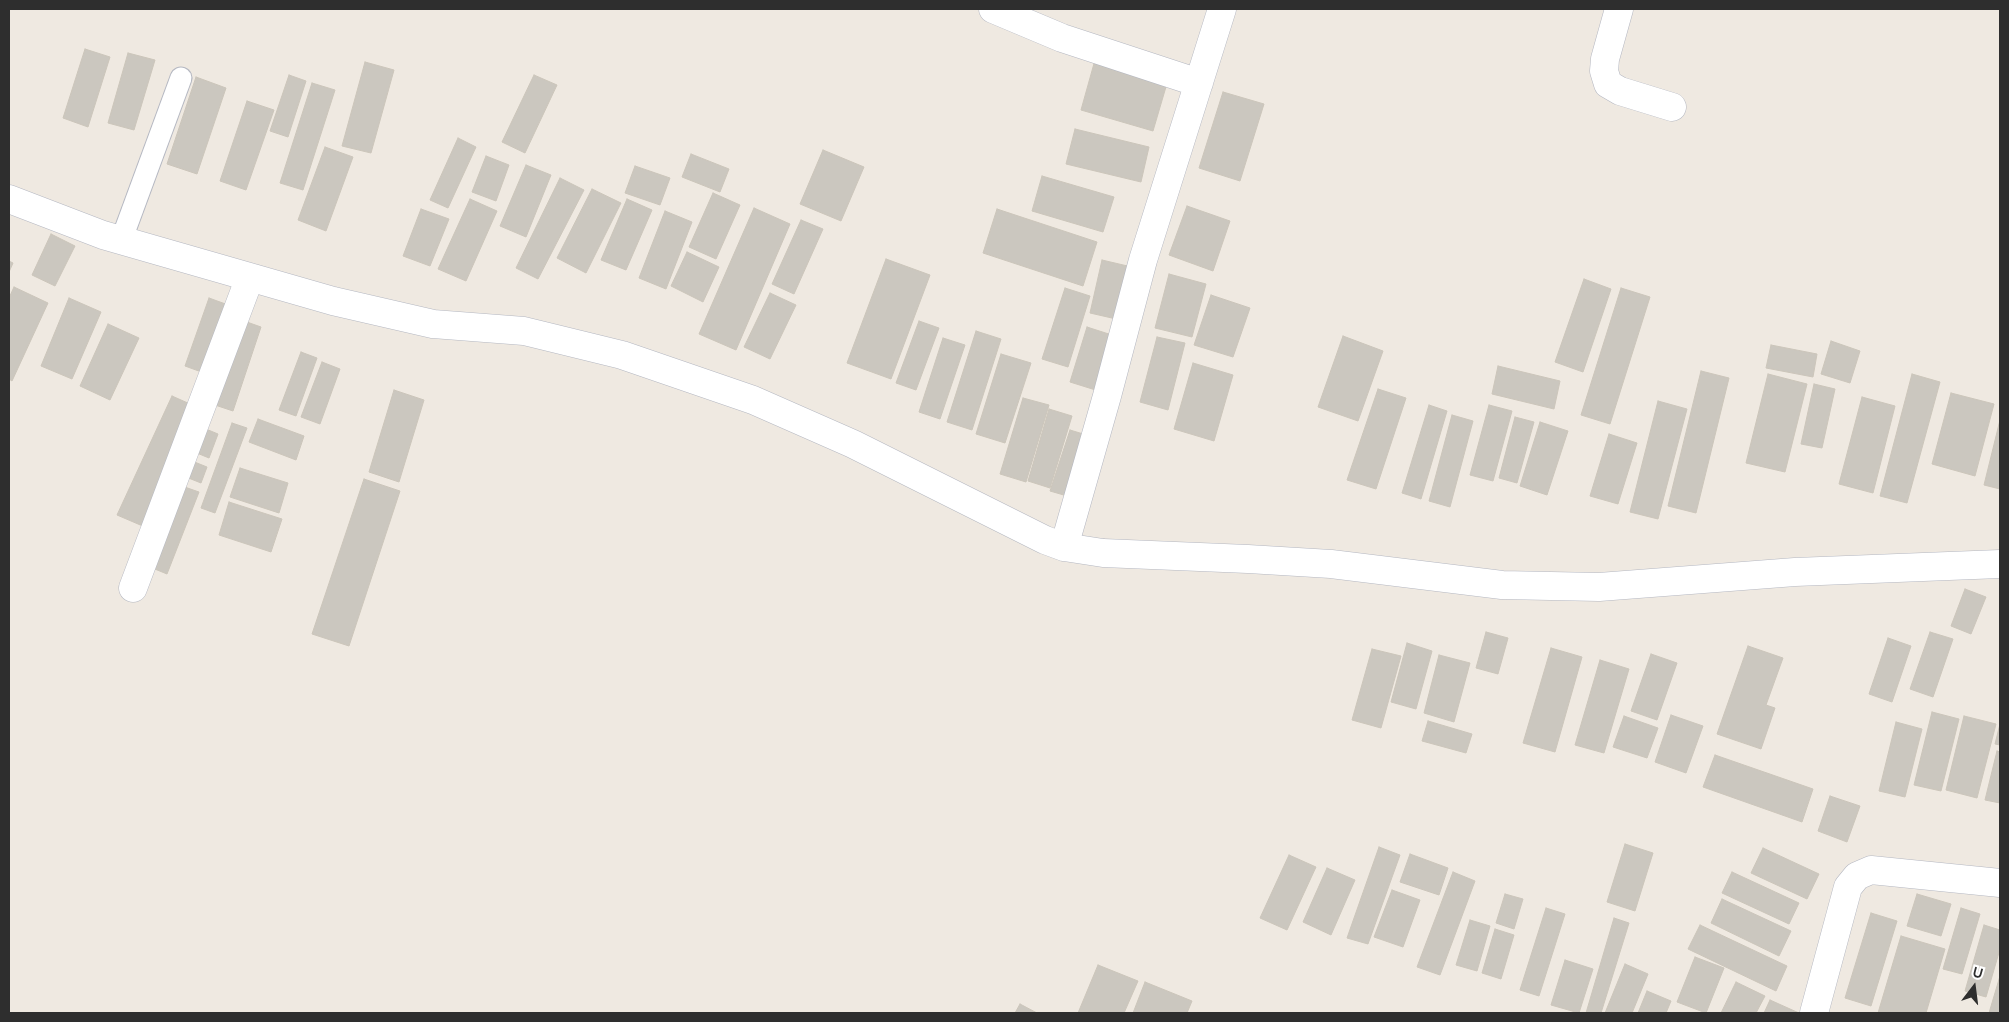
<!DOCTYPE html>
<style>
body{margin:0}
#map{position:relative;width:2009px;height:1022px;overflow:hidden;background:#efe9e1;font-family:Cabin,sans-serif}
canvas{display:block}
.frame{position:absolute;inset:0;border:10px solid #2e2e2e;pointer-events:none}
.north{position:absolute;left:1949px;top:962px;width:50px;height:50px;-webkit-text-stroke:4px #fff;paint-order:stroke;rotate:15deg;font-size:14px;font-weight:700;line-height:20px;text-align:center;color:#2e2e2e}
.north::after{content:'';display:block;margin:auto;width:18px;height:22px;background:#2e2e2e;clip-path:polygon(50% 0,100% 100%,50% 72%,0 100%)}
</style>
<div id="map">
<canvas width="2009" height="1022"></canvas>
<div class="frame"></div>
<div class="north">U</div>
</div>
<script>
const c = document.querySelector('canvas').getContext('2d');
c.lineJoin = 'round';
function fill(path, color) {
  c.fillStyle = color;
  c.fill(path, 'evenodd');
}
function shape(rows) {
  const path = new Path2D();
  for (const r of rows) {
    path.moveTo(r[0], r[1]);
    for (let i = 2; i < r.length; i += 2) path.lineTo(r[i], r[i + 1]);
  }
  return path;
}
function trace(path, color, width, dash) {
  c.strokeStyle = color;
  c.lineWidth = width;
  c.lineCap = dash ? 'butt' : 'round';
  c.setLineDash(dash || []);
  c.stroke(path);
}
const building = shape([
 [85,49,110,57,88,127,63,118,85,49],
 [128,53,155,60,134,130,108,123,128,53],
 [1095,60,1168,80,1153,131,1081,110,1095,60],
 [365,62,394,70,371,153,342,146,365,62],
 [289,75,306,81,288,137,270,131,289,75],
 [534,75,557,85,525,153,502,142,534,75],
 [196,77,226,88,197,174,167,164,196,77],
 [312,83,335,90,303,190,280,183,312,83],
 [1223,92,1264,104,1240,181,1199,168,1223,92],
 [247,101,274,110,246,190,220,181,247,101],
 [1075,129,1149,147,1141,182,1066,164,1075,129],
 [458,138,476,147,448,208,430,200,458,138],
 [325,147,353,157,326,231,298,220,325,147],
 [823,150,864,167,841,221,800,204,823,150],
 [691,154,729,169,720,192,682,177,691,154],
 [486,156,509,165,496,201,472,192,486,156],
 [526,165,551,175,526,237,500,226,526,165],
 [635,166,670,178,660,205,625,193,635,166],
 [1042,176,1114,197,1103,232,1032,211,1042,176],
 [560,178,584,190,538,279,516,268,560,178],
 [592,189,621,203,586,273,557,258,592,189],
 [713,193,740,205,716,259,689,247,713,193],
 [470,199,497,211,466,281,438,269,470,199],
 [627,199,652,210,626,270,601,260,627,199],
 [1187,206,1230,221,1213,271,1169,255,1187,206],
 [754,208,790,224,736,350,699,334,754,208],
 [421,209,449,219,430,266,403,256,421,209],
 [997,209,1097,242,1083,286,983,253,997,209],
 [665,211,692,222,666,289,639,278,665,211],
 [801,220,823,229,794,294,772,284,801,220],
 [51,234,75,246,55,286,32,275,51,234],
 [687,252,719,267,703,302,671,286,687,252],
 [886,259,930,275,891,379,847,363,886,259],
 [1102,260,1136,268,1125,321,1090,313,1102,260],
 [9,261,13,263,9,272,9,261],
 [1169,274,1206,284,1192,337,1155,328,1169,274],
 [1584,279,1611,289,1583,372,1555,362,1584,279],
 [14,287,48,303,12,381,9,379,9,298,14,287],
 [1065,288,1090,296,1068,367,1042,359,1065,288],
 [1621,288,1650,297,1610,424,1581,415,1621,288],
 [770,293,796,305,770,359,744,347,770,293],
 [1211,295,1250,308,1233,357,1194,345,1211,295],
 [69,298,101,312,72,379,41,366,69,298],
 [209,298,231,306,207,374,185,366,209,298],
 [244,321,261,327,233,411,215,405,244,321],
 [919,321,939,328,916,390,896,383,919,321],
 [108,324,139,338,110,400,80,386,108,324],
 [1087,327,1118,337,1102,392,1070,382,1087,327],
 [976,331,1001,339,972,430,947,422,976,331],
 [1343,336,1383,351,1358,421,1318,407,1343,336],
 [1157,337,1185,343,1168,410,1140,402,1157,337],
 [943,338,965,345,940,419,919,412,943,338],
 [1831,341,1860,351,1850,383,1821,374,1831,341],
 [1771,345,1817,354,1813,377,1766,368,1771,345],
 [301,352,317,358,296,416,279,410,301,352],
 [1001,354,1031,363,1005,443,976,434,1001,354],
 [322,362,340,369,320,424,301,417,322,362],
 [1193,363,1233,375,1214,441,1174,429,1193,363],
 [1498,366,1560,381,1554,409,1492,394,1498,366],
 [1701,371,1729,378,1696,513,1668,506,1701,371],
 [1768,374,1807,384,1785,472,1746,463,1768,374],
 [1912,374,1940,382,1907,503,1880,496,1912,374],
 [1814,384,1835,389,1822,448,1801,444,1814,384],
 [1378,389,1406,398,1376,489,1347,480,1378,389],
 [394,390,424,400,399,482,369,472,394,390],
 [1951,393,1994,404,1975,476,1932,464,1951,393],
 [172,396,199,408,145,527,117,515,172,396],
 [1862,397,1895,406,1873,493,1839,484,1862,397],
 [1023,398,1049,405,1026,482,1000,474,1023,398],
 [1658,401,1687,409,1658,519,1630,512,1658,401],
 [1429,405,1447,411,1421,499,1402,493,1429,405],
 [1489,405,1512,411,1493,481,1470,475,1489,405],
 [1049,409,1072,416,1050,488,1028,481,1049,409],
 [1452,415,1473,421,1450,507,1429,501,1452,415],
 [1515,417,1534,422,1517,483,1499,478,1515,417],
 [258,419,304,436,296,460,249,442,258,419],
 [2000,420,2000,489,1984,485,2000,420],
 [1540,422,1568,431,1547,495,1520,486,1540,422],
 [232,423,247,428,215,513,201,508,232,423],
 [201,427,218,434,209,458,192,451,201,427],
 [1070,430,1093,437,1074,498,1050,491,1070,430],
 [1609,434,1637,443,1618,504,1590,496,1609,434],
 [187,459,207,467,201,483,181,475,187,459],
 [240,468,288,483,279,513,230,497,240,468],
 [364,479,400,491,349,646,312,634,364,479],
 [176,484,199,492,167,574,145,565,176,484],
 [229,502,282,519,271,552,219,535,229,502],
 [1965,589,1986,597,1971,634,1951,626,1965,589],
 [1486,632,1508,638,1498,674,1476,668,1486,632],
 [1930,632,1953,639,1933,697,1910,689,1930,632],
 [1888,638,1911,646,1892,702,1869,694,1888,638],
 [1407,643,1432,651,1416,709,1391,702,1407,643],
 [1748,646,1783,658,1766,705,1775,708,1761,749,1717,734,1748,646],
 [1551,648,1582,657,1555,752,1523,743,1551,648],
 [1372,649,1401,656,1381,728,1352,720,1372,649],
 [1651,654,1677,663,1657,720,1631,711,1651,654],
 [1439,655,1470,663,1454,722,1424,713,1439,655],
 [1600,660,1629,669,1604,753,1575,745,1600,660],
 [1932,712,1959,719,1941,791,1914,785,1932,712],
 [1671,715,1703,726,1686,773,1655,762,1671,715],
 [1624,716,1658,728,1647,758,1613,747,1624,716],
 [1964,716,1996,724,1977,798,1946,790,1964,716],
 [1428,721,1472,734,1466,753,1422,741,1428,721],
 [1896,722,1922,729,1905,797,1879,791,1896,722],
 [2000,724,2000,745,1995,744,2000,724],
 [1997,751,2000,752,2000,803,1985,800,1997,751],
 [1715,755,1813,789,1802,822,1703,787,1715,755],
 [1830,796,1860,806,1847,842,1818,831,1830,796],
 [1625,844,1653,853,1635,911,1607,902,1625,844],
 [1379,847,1400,855,1368,944,1347,938,1379,847],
 [1763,848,1819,874,1807,899,1751,873,1763,848],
 [1410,854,1448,868,1439,895,1400,882,1410,854],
 [1289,855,1316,867,1287,930,1260,918,1289,855],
 [1327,868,1355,880,1331,935,1303,922,1327,868],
 [1453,872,1475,881,1440,975,1417,967,1453,872],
 [1732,872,1799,903,1789,924,1722,893,1732,872],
 [1392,890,1420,900,1403,947,1374,937,1392,890],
 [1505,894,1523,899,1514,929,1496,923,1505,894],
 [1917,894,1951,904,1941,936,1907,926,1917,894],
 [1722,899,1791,931,1779,956,1711,923,1722,899],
 [1546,908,1565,914,1539,996,1520,990,1546,908],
 [1961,908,1980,914,1962,974,1943,969,1961,908],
 [1871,913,1897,921,1871,1006,1845,998,1871,913],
 [1614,918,1629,923,1601,1013,1586,1013,1614,918],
 [1470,920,1490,926,1477,971,1456,965,1470,920],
 [1700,925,1787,966,1776,991,1688,949,1700,925],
 [1984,925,2000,930,2000,949,1986,997,1965,991,1984,925],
 [1495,929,1514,935,1501,979,1482,973,1495,929],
 [1901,936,1945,949,1926,1013,1878,1013,1901,936],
 [1695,957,1724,968,1706,1013,1677,1002,1695,957],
 [1565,960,1593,969,1579,1013,1551,1005,1565,960],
 [1625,964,1648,974,1632,1013,1605,1013,1625,964],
 [1098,965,1138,981,1124,1013,1078,1013,1098,965],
 [2000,976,2000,1013,1989,1013,2000,976],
 [1145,982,1192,1001,1187,1013,1133,1013,1145,982],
 [1736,982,1765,996,1756,1013,1721,1013,1736,982],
 [1647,991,1671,1001,1666,1013,1638,1013,1647,991],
 [1770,1000,1799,1013,1764,1013,1770,1000],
 [1020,1004,1037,1013,1015,1013,1020,1004]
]);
const lane = shape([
 [121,241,181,78]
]);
const street = shape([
 [993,9,1062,38,1199,83],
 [1619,9,1605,59,1604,71,1608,84,1620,91,1672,107],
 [9,199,103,235,333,301,433,324,524,331,622,355,753,400,853,444,1045,540,1064,547,1103,553,1248,559,1331,564,1502,585,1599,587,1795,572,2000,564],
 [1064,547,1107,396,1143,260,1222,9],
 [133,588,250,277],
 [1814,1013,1848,887,1857,876,1871,870,2000,883]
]);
fill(building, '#cbc7bf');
trace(building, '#cbc5ba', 1);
trace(lane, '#b4b7c1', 23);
trace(street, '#b4b7c1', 29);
trace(lane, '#fff', 21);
trace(street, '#fff', 28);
</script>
